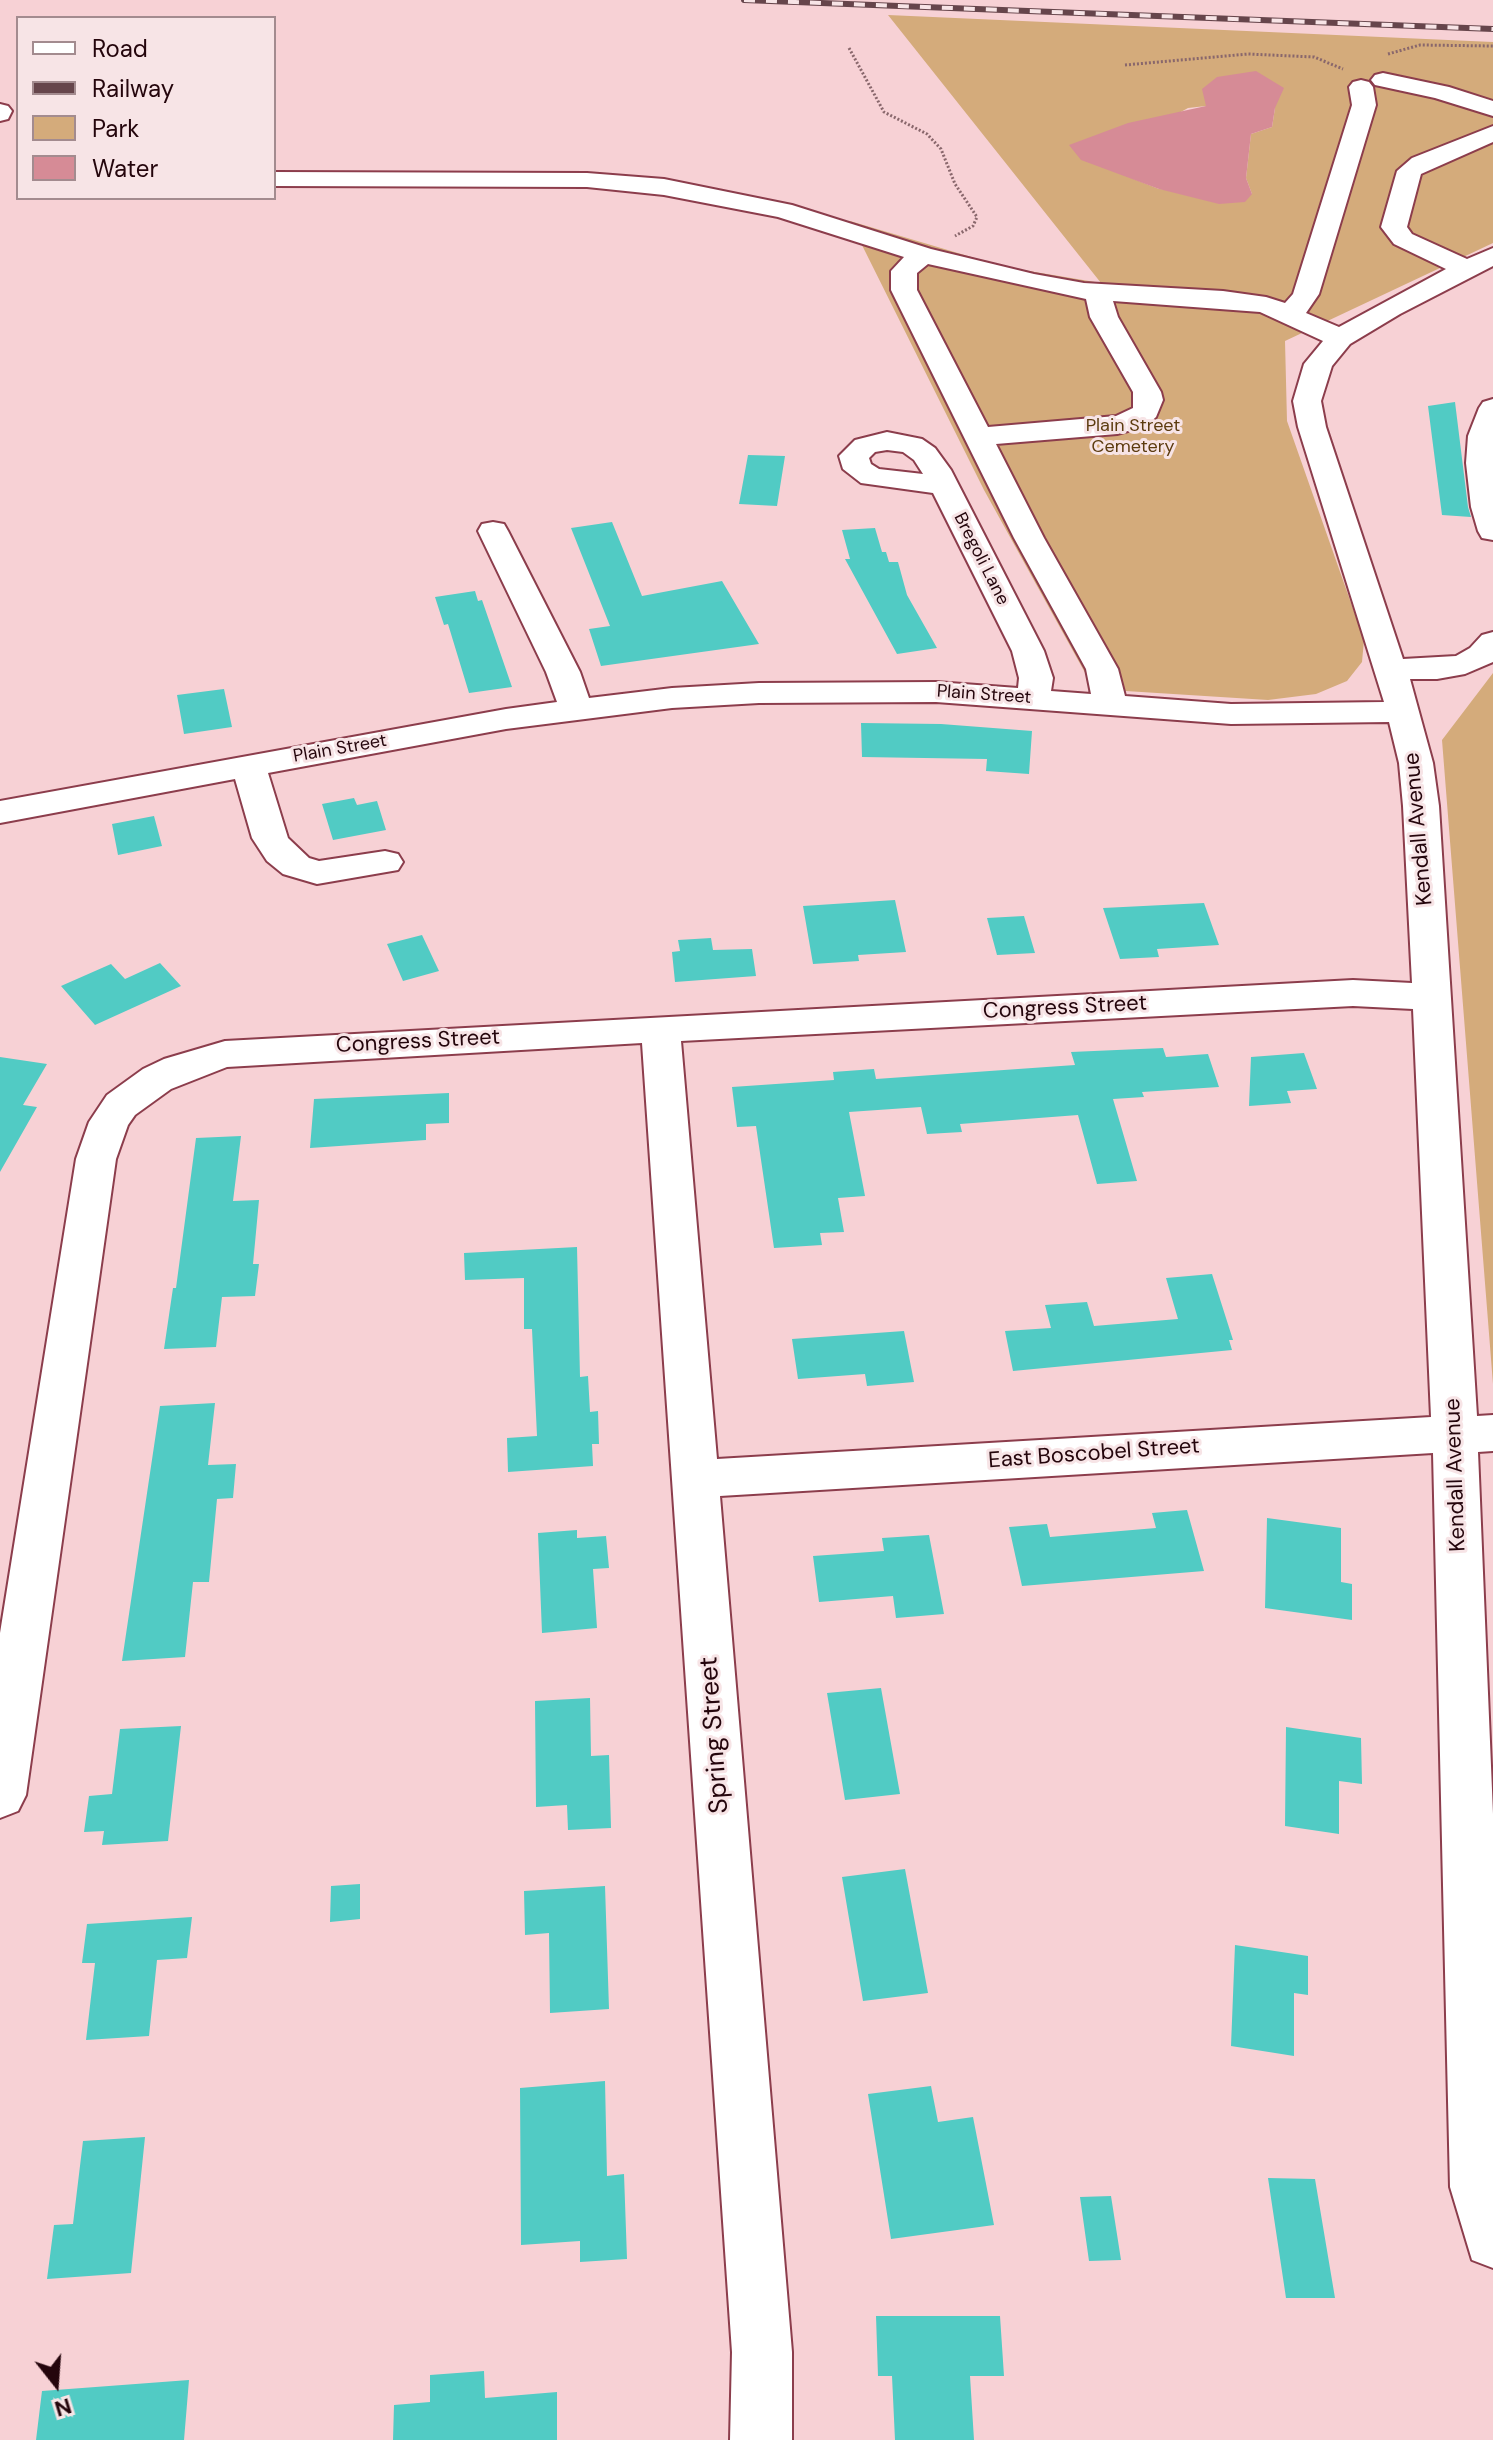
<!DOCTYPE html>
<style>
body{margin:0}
#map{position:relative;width:1493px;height:2440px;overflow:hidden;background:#f7d1d5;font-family:"DM Sans",sans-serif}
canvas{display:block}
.legend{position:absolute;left:16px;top:16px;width:260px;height:184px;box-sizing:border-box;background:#f7e4e6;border:2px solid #a38b8f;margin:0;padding:10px 14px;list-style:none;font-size:24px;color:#24050c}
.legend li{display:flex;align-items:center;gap:16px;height:40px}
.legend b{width:40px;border:2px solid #a38b8f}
.north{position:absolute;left:16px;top:2344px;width:80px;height:80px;-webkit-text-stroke:6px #f7e4e6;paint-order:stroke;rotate:163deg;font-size:22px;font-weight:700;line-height:32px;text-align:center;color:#24050c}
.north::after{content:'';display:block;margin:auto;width:28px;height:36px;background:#24050c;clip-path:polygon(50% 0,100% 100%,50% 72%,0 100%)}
</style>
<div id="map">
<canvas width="1493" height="2440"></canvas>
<ul class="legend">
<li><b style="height:10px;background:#fff"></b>Road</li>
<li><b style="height:10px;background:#66454b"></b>Railway</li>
<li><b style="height:22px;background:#d4ab7b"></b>Park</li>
<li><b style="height:22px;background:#d68b96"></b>Water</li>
</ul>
<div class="north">N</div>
</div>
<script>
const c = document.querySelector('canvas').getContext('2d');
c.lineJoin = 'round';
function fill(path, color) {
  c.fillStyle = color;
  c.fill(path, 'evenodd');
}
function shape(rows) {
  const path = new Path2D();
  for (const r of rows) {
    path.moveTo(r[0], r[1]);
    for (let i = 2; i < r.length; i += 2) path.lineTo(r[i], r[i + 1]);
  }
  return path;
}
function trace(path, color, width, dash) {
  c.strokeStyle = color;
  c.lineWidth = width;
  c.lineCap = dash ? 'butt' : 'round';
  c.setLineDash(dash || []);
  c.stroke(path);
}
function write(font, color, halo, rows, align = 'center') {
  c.font = font + ' "DM Sans",sans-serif';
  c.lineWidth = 6;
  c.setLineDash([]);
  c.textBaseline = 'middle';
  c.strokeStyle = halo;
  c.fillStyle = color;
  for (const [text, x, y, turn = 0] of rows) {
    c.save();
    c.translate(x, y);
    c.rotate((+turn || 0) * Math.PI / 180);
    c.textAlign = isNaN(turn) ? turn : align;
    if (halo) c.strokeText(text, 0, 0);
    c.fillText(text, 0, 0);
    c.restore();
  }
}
const green = shape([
 [888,15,1493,42,1493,243,1285,341,1287,421,1364,640,1362,662,1347,681,1316,694,1268,700,1094,689,984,490,850,221,1005,267,1101,283],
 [1206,106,1275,108,1272,127,1251,134,1246,178,1252,194,1159,189,1091,162,1188,108],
 [1493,673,1493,1384,1442,740]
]);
const water = shape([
 [1256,71,1284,88,1275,108,1272,127,1251,134,1246,178,1252,194,1245,202,1219,204,1159,189,1081,160,1069,145,1128,123,1206,106,1202,89,1217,77]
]);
const building = shape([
 [1455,402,1468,507,1471,517,1442,515,1428,406],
 [748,455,785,456,777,506,739,504],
 [612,522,642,596,722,581,759,644,601,666,589,629,610,626,571,528],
 [875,528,882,552,886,552,889,562,898,562,907,595,937,648,897,654,845,559,850,559,842,530],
 [475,591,478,601,482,600,512,687,469,693,448,624,444,625,435,597],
 [224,689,232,727,184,734,177,695],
 [861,723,941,724,1032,731,1029,774,986,771,987,759,862,757],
 [354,798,357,805,377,801,386,830,333,840,322,804],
 [154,816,162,846,118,855,112,824],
 [895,900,906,952,858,955,859,961,813,964,803,906],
 [1204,903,1219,945,1157,949,1159,957,1120,959,1103,908],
 [1024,916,1035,953,997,955,987,918],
 [422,935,439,971,403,981,387,944],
 [711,938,713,950,752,949,756,976,675,982,672,952,680,951,678,940],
 [160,963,181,986,95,1025,61,986,111,964,125,979],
 [1163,1048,1166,1057,1208,1054,1219,1087,1142,1092,1144,1097,1113,1099,1137,1181,1097,1184,1078,1115,960,1124,962,1132,927,1134,921,1107,849,1112,865,1196,838,1198,844,1232,820,1233,822,1245,774,1248,756,1126,737,1127,732,1087,834,1080,833,1072,874,1069,876,1079,1075,1065,1071,1052],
 [1304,1053,1317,1089,1287,1091,1291,1103,1249,1106,1251,1057],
 [0,1057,47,1064,23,1105,37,1107,0,1172],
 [449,1093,449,1123,426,1124,426,1140,310,1148,314,1099],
 [241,1136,233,1201,259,1200,253,1264,259,1264,255,1296,222,1297,216,1347,164,1349,173,1288,176,1288,196,1138],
 [577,1247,580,1377,588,1376,590,1412,598,1411,599,1444,592,1444,593,1466,508,1472,507,1438,537,1436,532,1329,524,1329,524,1278,465,1280,464,1253],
 [1212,1274,1233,1340,1229,1340,1232,1350,1013,1371,1005,1331,1051,1328,1045,1305,1087,1302,1094,1326,1178,1319,1166,1278],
 [904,1331,914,1382,867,1386,865,1374,798,1379,792,1339],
 [215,1403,208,1465,236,1464,233,1498,217,1499,209,1582,193,1582,185,1657,122,1661,160,1406],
 [1187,1510,1204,1571,1022,1586,1009,1527,1047,1524,1050,1537,1156,1528,1152,1513],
 [1267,1518,1341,1528,1341,1582,1352,1584,1352,1620,1265,1608],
 [577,1530,577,1538,606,1536,609,1568,593,1569,597,1628,542,1633,538,1533],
 [929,1535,944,1614,896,1618,893,1596,819,1602,813,1556,884,1551,882,1538],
 [881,1688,900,1794,845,1800,827,1693],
 [590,1698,591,1756,609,1755,611,1828,568,1830,567,1805,536,1807,535,1701],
 [181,1726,168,1841,102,1845,104,1831,84,1832,89,1796,112,1794,120,1729],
 [1286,1727,1361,1738,1362,1784,1339,1781,1339,1834,1285,1826],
 [905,1869,928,1993,863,2001,842,1877],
 [360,1884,360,1919,330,1922,331,1886],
 [605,1886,609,2009,550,2013,549,1933,525,1935,524,1891],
 [192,1917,187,1958,157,1960,149,2036,86,2040,95,1963,82,1963,87,1924],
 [1235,1945,1308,1956,1308,1995,1294,1993,1294,2056,1231,2046],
 [605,2081,607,2176,624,2174,627,2259,580,2262,580,2241,521,2245,520,2088],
 [931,2086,938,2122,973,2117,994,2225,891,2239,868,2094],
 [145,2137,131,2273,47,2279,54,2225,73,2224,83,2141],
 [1268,2178,1315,2179,1335,2298,1286,2298],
 [1111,2196,1121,2260,1089,2261,1080,2197],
 [876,2316,1000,2316,1004,2376,970,2376,974,2440,895,2440,892,2376,878,2376],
 [484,2371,485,2398,557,2392,557,2440,393,2440,394,2405,430,2402,430,2375],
 [189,2380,184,2440,36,2440,42,2391]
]);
const path = shape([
 [849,48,884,112,927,134,941,149,955,184,977,217,973,226,955,236],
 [1388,54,1420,45,1493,46],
 [1125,65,1248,54,1314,57,1343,69]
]);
const minor = shape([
 [1383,73,1449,87,1493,101,1493,116,1435,98,1375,85,1371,80,1375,75,1383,73],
 [1361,80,1369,82,1373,87,1376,105,1319,294,1306,313,1339,327,1446,269,1394,244,1381,227,1397,171,1412,158,1493,126,1493,142,1421,174,1407,227,1412,234,1467,259,1493,248,1493,266,1400,314,1350,344,1332,366,1321,401,1326,427,1403,659,1456,656,1470,648,1482,635,1493,632,1493,662,1465,674,1437,679,1410,679,1433,763,1439,806,1477,1416,1493,1415,1493,1451,1478,1452,1493,1814,1493,2268,1472,2260,1450,2187,1433,1453,720,1496,792,2352,792,2440,730,2440,732,2352,642,1043,227,1067,171,1089,135,1115,128,1125,116,1159,26,1795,18,1811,0,1818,0,1633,76,1159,89,1122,107,1095,143,1069,164,1059,225,1041,1353,980,1412,983,1403,806,1399,763,1389,722,1231,724,936,702,759,703,672,708,506,729,268,773,288,838,309,858,319,861,385,851,398,854,403,862,398,870,317,884,283,874,267,861,252,838,235,779,0,823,0,801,506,709,557,702,546,672,478,531,482,524,493,522,504,524,508,531,580,672,589,698,672,688,759,683,936,682,1018,688,1019,678,1012,651,933,493,861,483,843,469,839,456,855,440,887,432,922,439,935,448,951,470,1044,651,1053,678,1051,691,1091,694,1086,669,1014,538,891,290,891,271,904,257,778,217,664,195,587,187,274,186,274,172,587,173,664,179,792,205,931,249,1034,274,1084,283,1223,291,1266,297,1285,303,1293,294,1352,105,1349,87,1353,82,1361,80],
 [928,264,1086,299,1090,317,1133,392,1133,408,1116,416,988,427,917,290,917,273,928,264],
 [1113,301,1260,312,1323,341,1304,364,1293,401,1298,427,1384,702,1231,704,1125,696,1118,669,1044,538,996,444,1117,434,1146,426,1156,417,1163,400,1161,392,1118,317,1113,301],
 [887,450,903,452,914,460,923,474,879,469,871,464,869,458,875,452,887,450],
 [1353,1006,1413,1009,1431,1417,717,1459,681,1041,1353,1006],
 [0,104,8,106,12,111,8,119,0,121,0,104],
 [1493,399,1493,540,1482,538,1478,531,1471,507,1466,463,1468,436,1479,408,1483,402,1493,399]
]);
const rail = shape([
 [744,0,1493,29]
]);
const farParknames = [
 ["Plain Street",1133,426],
 ["Cemetery",1133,447]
];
const farStreetnames = [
 ["Bregoli Lane",981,559,63],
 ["Plain Street",984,695,4],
 ["Plain Street",340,749,-10]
];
const streetNames = [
 ["Kendall Avenue",1419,829,-95],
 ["Congress Street",1065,1008,-3],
 ["Congress Street",418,1042,-3],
 ["East Boscobel Street",1094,1454,-4],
 ["Kendall Avenue",1456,1475,-92]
];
const nearStreetnames = [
 ["Spring Street",715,1735,-94]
];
fill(green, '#d4ab7b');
fill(water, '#d68b96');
fill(building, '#51cbc4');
trace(minor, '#8c3d4c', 4);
trace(path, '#89676c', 3, [2, 2]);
fill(minor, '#fff');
trace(rail, '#66454b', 6);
trace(rail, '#f7e4e6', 4, [11]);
write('18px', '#5c3b0f', '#f7e4e6', farParknames);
write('18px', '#24050c', '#f7e4e6', farStreetnames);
write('22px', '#24050c', '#f7e4e6', streetNames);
write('26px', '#24050c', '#f7e4e6', nearStreetnames);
</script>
